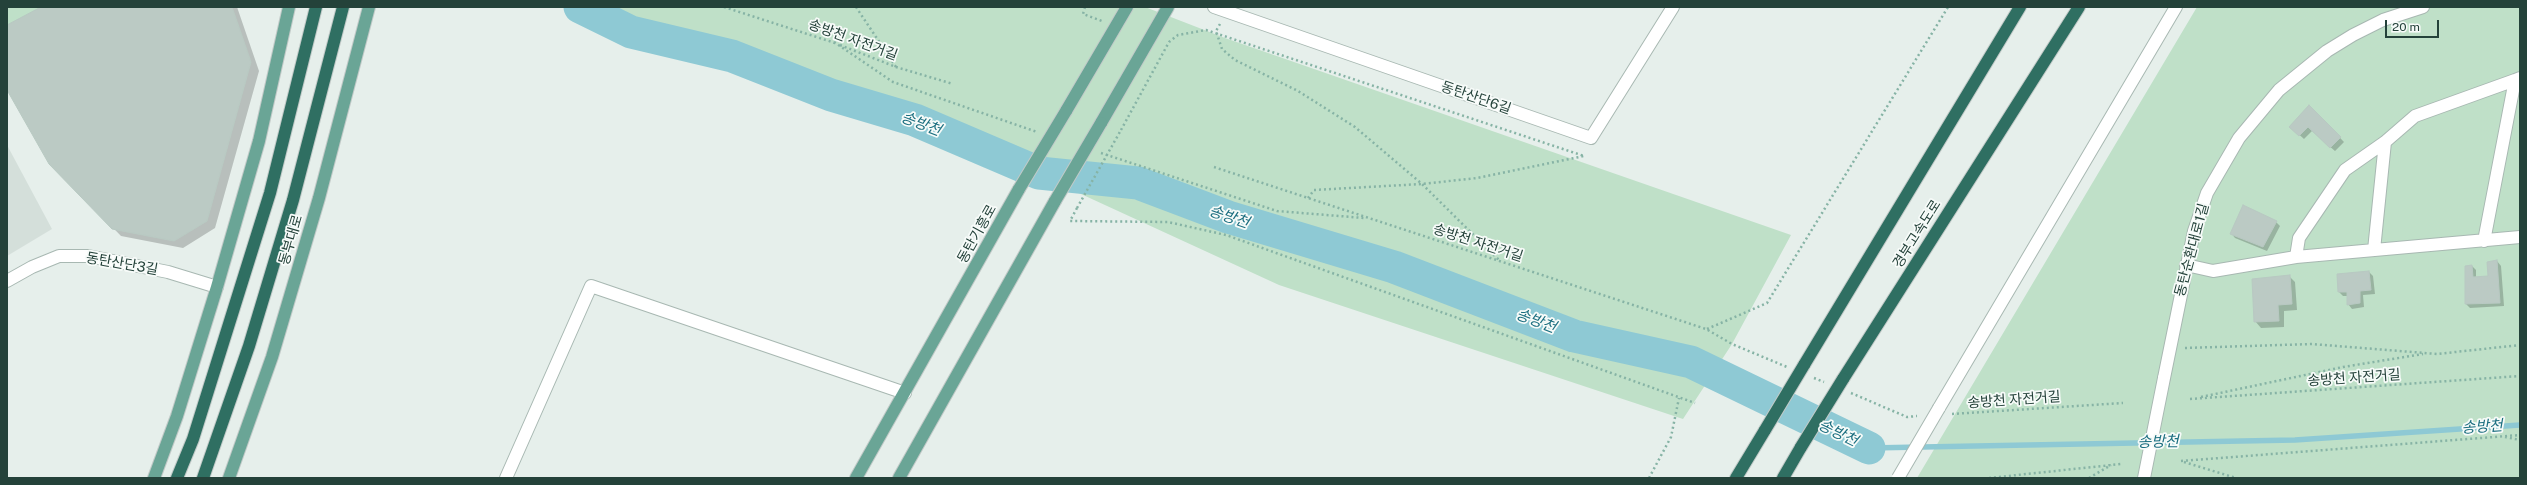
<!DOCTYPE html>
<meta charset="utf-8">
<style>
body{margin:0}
#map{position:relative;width:2527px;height:485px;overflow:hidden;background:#e6efeb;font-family:"Public Sans",sans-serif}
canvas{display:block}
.frame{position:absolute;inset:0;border:8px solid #24423a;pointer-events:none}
.scale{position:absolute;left:2385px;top:20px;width:54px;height:18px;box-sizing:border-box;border:2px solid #24423a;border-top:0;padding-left:5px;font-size:12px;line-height:14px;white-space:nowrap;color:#24423a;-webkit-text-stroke:3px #f7fbf9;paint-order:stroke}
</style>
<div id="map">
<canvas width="2527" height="485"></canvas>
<div class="frame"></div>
<div class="scale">20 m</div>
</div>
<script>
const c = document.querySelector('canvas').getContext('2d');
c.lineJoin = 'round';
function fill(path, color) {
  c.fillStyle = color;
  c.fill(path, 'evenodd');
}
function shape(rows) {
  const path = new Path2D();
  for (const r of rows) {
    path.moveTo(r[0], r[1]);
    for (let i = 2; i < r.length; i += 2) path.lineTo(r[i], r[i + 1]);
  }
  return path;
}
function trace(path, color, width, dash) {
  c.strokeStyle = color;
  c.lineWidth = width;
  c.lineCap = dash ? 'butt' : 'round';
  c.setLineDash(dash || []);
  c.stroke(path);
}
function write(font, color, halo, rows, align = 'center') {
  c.font = font + ' "Public Sans","Noto Sans KR",sans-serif';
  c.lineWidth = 3.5;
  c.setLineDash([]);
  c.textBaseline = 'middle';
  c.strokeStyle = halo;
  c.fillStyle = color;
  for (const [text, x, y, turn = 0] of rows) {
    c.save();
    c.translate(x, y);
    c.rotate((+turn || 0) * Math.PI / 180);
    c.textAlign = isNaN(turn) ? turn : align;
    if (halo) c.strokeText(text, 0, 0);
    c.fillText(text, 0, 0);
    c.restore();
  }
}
const built = shape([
 [7,145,52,229,7,256]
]);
const green = shape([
 [7,7,66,7,7,27],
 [581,7,1145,7,1225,38,1791,235,1732,344,1683,419,1279,285,1007,160],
 [2197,7,2520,7,2520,478,1917,478]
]);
const shadow = shape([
 [43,7,237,7,259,71,215,228,183,248,121,236,50,163,7,85,7,26],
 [2309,106,2344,142,2335,151,2312,131,2304,139,2291,127],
 [2276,222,2280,226,2267,251,2235,238,2231,233],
 [2497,261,2501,266,2504,306,2470,308,2466,304,2472,266,2476,270,2476,278,2489,277],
 [2369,272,2373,276,2375,294,2363,295,2364,307,2352,309,2348,304,2348,296,2343,296,2339,292,2338,275],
 [2289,276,2295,282,2297,310,2284,311,2284,327,2261,328,2255,321]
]);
const stream = shape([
 [1869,448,2295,440,2520,425]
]);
const river = shape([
 [580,7,631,32,732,56,831,95,915,120,1039,173,1138,183,1228,217,1394,267,1574,336,1691,362,1869,448]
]);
const building = shape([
 [41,7,232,7,251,62,207,221,174,241,112,229,49,164,7,90,7,25,41,7],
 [2309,105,2341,137,2330,148,2308,127,2299,136,2289,127,2309,105],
 [2243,205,2277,221,2263,247,2230,234,2243,205],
 [2497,260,2500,303,2465,304,2465,266,2472,265,2473,277,2488,276,2487,262,2497,260],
 [2369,271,2371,290,2360,291,2360,303,2347,305,2347,292,2338,292,2337,274,2369,271],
 [2290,275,2292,304,2278,305,2279,321,2254,322,2252,279,2290,275]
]);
const path = shape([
 [724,7,835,43],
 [856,7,896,67],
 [1085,7,1083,14,1102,21],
 [1220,24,1216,31,1222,49,1235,60,1298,91,1355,127,1422,184,1500,261],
 [834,42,893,82,1037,132],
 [840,45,896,67,953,84],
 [1121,130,1169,42,1178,35,1206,30,1584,156],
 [1101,153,1277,211,1364,218],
 [1214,167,1706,329,1732,344,1787,367],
 [1308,198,1314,190,1422,184,1477,178,1584,156],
 [1077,208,1070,221,1168,222,1226,235,1695,403],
 [1707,329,1767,303,1948,7],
 [2185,348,2312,344,2437,354,2520,345],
 [1814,378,1824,382],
 [1851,393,1907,417,1917,416],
 [2201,397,2343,367,2423,354],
 [2190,399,2520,376],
 [1952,414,2123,403],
 [2505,437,2520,440],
 [2181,461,2520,435],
 [2184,462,2236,478],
 [1649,478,1671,437,1679,398],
 [1989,478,2121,464],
 [2089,478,2111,465]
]);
const minor = shape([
 [1214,7,1591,138,1673,7],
 [2484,241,2515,80,2520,78],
 [2374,250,2385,142,2415,116,2515,80],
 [2296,257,2299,238,2345,170,2385,142],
 [2186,265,2213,271,2296,257,2520,237],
 [7,281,32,267,59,256,88,256,168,272,217,287],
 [2164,378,2194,231,2207,193,2239,138,2279,90,2327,51,2353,35,2383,20,2423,7],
 [1939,408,2176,7],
 [506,478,591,286,905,393]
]);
const major = shape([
 [1066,111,1127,7],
 [1101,123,1168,7],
 [154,478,177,416,217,287,259,141,289,7],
 [229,478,272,357,319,198,369,7],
 [856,478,1019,189],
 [899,478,1055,201]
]);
const highway = shape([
 [1804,365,2020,7],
 [1843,379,2079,7],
 [177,478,193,439,270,193,316,7],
 [203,478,249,346,293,200,343,7],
 [1736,478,1765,430],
 [1783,478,1801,447]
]);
const pathBridge = shape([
 [1077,208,1121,130]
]);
const minorBridge = shape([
 [1898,478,1939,408],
 [2144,478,2164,378]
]);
const majorBridge = shape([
 [1019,189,1066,111],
 [1055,201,1101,123]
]);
const highwayBridge = shape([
 [1765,430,1804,365],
 [1801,447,1843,379]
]);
const streetNames = [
 ["송방천 자전거길",853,40,20],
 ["동탄산단6길",1476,98,19],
 ["동탄기흥로",977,234,-61],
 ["경부고속도로",1917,234,-58],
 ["동부대로",291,240,-74],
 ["송방천 자전거길",1478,243,18],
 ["동탄순환대로1길",2192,250,-75],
 ["동탄산단3길",122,264,10],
 ["송방천 자전거길",2354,378,-4],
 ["송방천 자전거길",2014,400,-4]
];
const waterNames = [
 ["송방천",921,124,21],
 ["송방천",1229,217,19],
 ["송방천",1536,321,21],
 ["송방천",2482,427,-4],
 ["송방천",1838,433,26],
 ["송방천",2158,442,-1]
];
fill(built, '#d4dfda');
fill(green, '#bfe0c8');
fill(shadow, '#0003');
trace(stream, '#8ec9d4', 5.5);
trace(river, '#8ec9d4', 33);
fill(building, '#bbcac4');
trace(building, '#b8c9c2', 1);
trace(minor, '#a8b8b2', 14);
trace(major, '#c2cac8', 14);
trace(highway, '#c2cac8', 14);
trace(path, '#86b3a5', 2.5, [2, 3]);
trace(minor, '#fff', 12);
trace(major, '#6aa596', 12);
trace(highway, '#2f6f62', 12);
trace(minorBridge, '#a8b8b2', 14, []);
trace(majorBridge, '#c2cac8', 14, []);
trace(highwayBridge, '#c2cac8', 14, []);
trace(pathBridge, '#86b3a5', 2.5, [2, 3]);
trace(minorBridge, '#fff', 12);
trace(majorBridge, '#6aa596', 12);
trace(highwayBridge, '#2f6f62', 12);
write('14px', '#24423a', '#f7fbf9', streetNames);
write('italic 15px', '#1c6f80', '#f7fbf9', waterNames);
</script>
